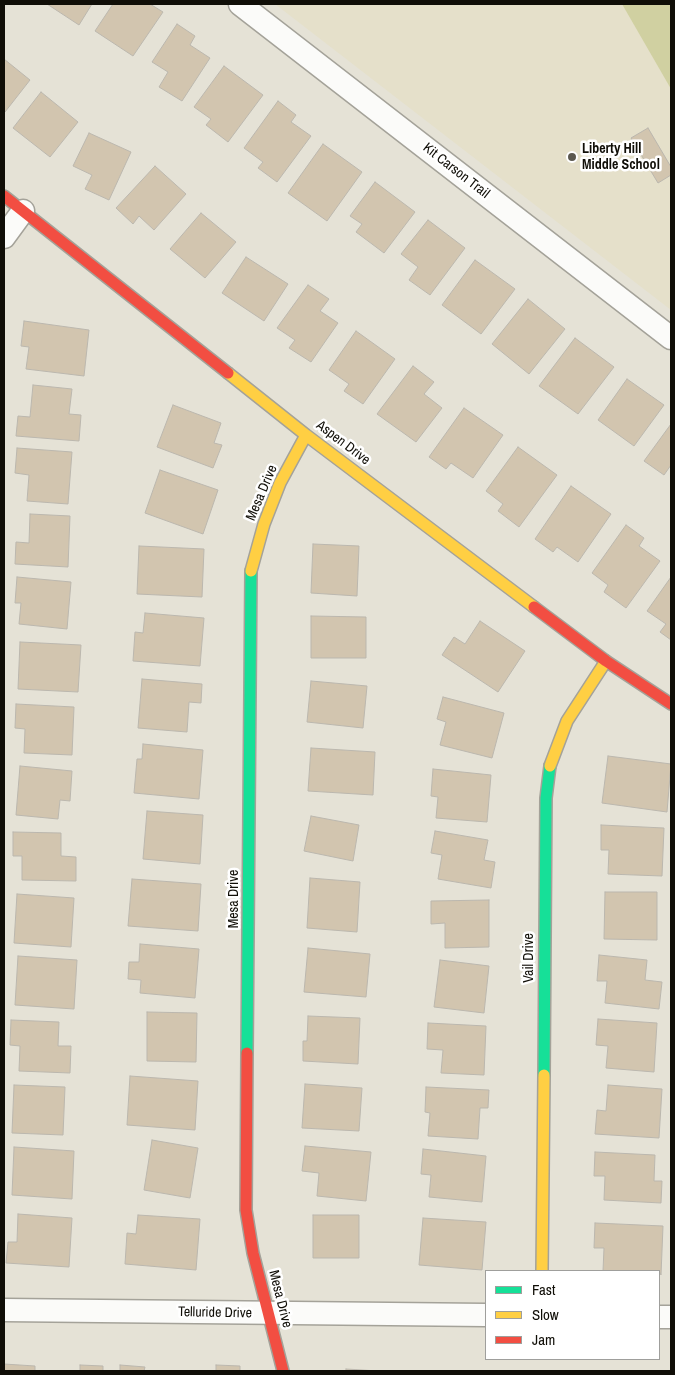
<!DOCTYPE html>
<style>
body{margin:0}
#map{position:relative;width:675px;height:1375px;overflow:hidden;background:#e5e2d6;font-family:"Archivo Narrow",sans-serif}
canvas{display:block}
.frame{position:absolute;inset:0;border:5px solid #100e07;pointer-events:none}
.legend{position:absolute;left:485px;top:1270px;width:175px;height:90px;box-sizing:border-box;background:#fff;border:1px solid #9f9f9c;margin:0;padding:6px 9px;list-style:none;font-size:15px;color:#100e07}
.legend li{display:flex;align-items:center;gap:10px;height:25px}
.legend b{width:25px;border:1px solid #9f9f9c}
</style>
<div id="map">
<canvas width="675" height="1375"></canvas>
<div class="frame"></div>
<ul class="legend">
<li><b style="height:6px;background:#16e098"></b>Fast</li>
<li><b style="height:6px;background:#ffcf43"></b>Slow</li>
<li><b style="height:6px;background:#f24e42"></b>Jam</li>
</ul>
</div>
<script>
const c = document.querySelector('canvas').getContext('2d');
c.lineJoin = 'round';
function fill(path, color) {
  c.fillStyle = color;
  c.fill(path, 'evenodd');
}
function shape(rows) {
  const path = new Path2D();
  for (const r of rows) {
    path.moveTo(r[0], r[1]);
    for (let i = 2; i < r.length; i += 2) path.lineTo(r[i], r[i + 1]);
  }
  return path;
}
function trace(path, color, width, dash) {
  c.strokeStyle = color;
  c.lineWidth = width;
  c.lineCap = dash ? 'butt' : 'round';
  c.setLineDash(dash || []);
  c.stroke(path);
}
function write(font, color, halo, rows, align = 'center') {
  c.font = font + ' "Archivo Narrow",sans-serif';
  c.lineWidth = 5;
  c.setLineDash([]);
  c.textBaseline = 'middle';
  c.strokeStyle = halo;
  c.fillStyle = color;
  for (const [text, x, y, turn = 0] of rows) {
    c.save();
    c.translate(x, y);
    c.rotate((+turn || 0) * Math.PI / 180);
    c.textAlign = isNaN(turn) ? turn : align;
    if (halo) c.strokeText(text, 0, 0);
    c.fillText(text, 0, 0);
    c.restore();
  }
}
const built = shape([
 [275,4,671,4,671,310]
]);
const green = shape([
 [622,4,671,4,671,89]
]);
const building = shape([
 [47,4,92,4,79,25,47,4],
 [113,4,150,4,163,12,133,56,95,31,113,4],
 [177,24,195,36,190,45,210,58,182,101,159,87,168,72,152,62,177,24],
 [4,59,30,80,5,112,4,111,4,59],
 [224,66,263,95,228,142,206,125,211,119,194,107,224,66],
 [41,92,78,122,50,157,13,128,41,92],
 [278,101,296,115,291,122,311,136,277,182,258,168,263,162,244,148,278,101],
 [648,128,671,167,671,175,658,183,631,138,648,128],
 [89,133,131,152,109,200,85,189,92,175,73,166,89,133],
 [323,144,362,172,327,221,288,193,323,144],
 [155,166,186,194,154,230,139,216,133,224,116,208,155,166],
 [375,182,415,212,384,253,356,232,362,224,350,216,375,182],
 [201,213,236,242,205,278,170,249,201,213],
 [428,220,465,248,430,295,409,280,418,267,401,254,428,220],
 [246,257,288,284,264,321,222,293,246,257],
 [475,260,515,289,481,334,442,305,475,260],
 [308,285,329,299,320,311,338,323,311,362,289,348,295,340,277,328,308,285],
 [528,299,565,329,529,374,492,344,528,299],
 [24,321,89,330,84,376,26,369,29,347,21,346,24,321],
 [356,331,395,359,363,404,344,391,349,384,329,370,356,331],
 [575,338,614,367,578,414,539,386,575,338],
 [413,366,434,382,424,394,442,408,416,442,377,414,413,366],
 [627,379,664,405,634,446,598,420,627,379],
 [33,385,72,389,69,414,81,415,79,441,16,436,18,416,30,417,33,385],
 [173,405,221,423,214,443,222,445,213,468,157,447,173,405],
 [464,408,503,435,473,478,451,463,446,469,429,457,464,408],
 [671,424,671,465,664,475,644,461,671,424],
 [518,447,557,475,519,527,498,511,503,504,486,491,518,447],
 [17,448,72,452,68,504,27,501,29,475,15,473,17,448],
 [160,470,218,490,203,534,145,513,160,470],
 [571,486,611,514,578,562,557,547,553,552,535,539,571,486],
 [30,514,70,516,68,567,15,564,16,542,29,543,30,514],
 [626,525,644,538,639,546,660,561,626,608,604,592,608,585,592,573,626,525],
 [313,544,359,546,357,596,311,593,313,544],
 [139,546,204,549,202,597,137,594,139,546],
 [17,577,71,582,67,629,19,624,21,603,15,603,17,577],
 [671,577,671,640,660,632,666,624,647,611,671,577],
 [145,613,204,618,200,666,133,661,135,632,143,633,145,613],
 [311,616,366,617,366,658,311,658,311,616],
 [480,621,525,651,498,692,442,655,454,637,465,644,480,621],
 [20,642,81,645,78,692,18,689,20,642],
 [142,679,202,684,201,703,189,702,187,732,138,728,142,679],
 [311,681,367,686,363,728,307,722,311,681],
 [443,697,504,713,492,758,440,745,446,722,437,719,443,697],
 [16,704,74,707,72,755,24,753,25,729,15,728,16,704],
 [143,744,203,750,199,799,134,793,137,759,142,759,143,744],
 [311,748,375,752,373,795,308,791,311,748],
 [608,756,671,764,667,812,602,803,608,756],
 [20,766,72,771,70,801,60,800,58,819,16,815,20,766],
 [433,769,491,775,487,822,436,818,438,797,431,796,433,769],
 [147,811,203,815,200,864,143,859,147,811],
 [311,816,359,825,353,861,304,851,311,816],
 [601,825,664,828,662,876,608,874,609,850,601,850,601,825],
 [435,831,488,840,484,860,495,862,491,888,438,879,442,855,431,853,435,831],
 [13,832,61,833,61,856,76,857,76,881,22,880,22,856,13,856,13,832],
 [310,878,360,882,357,932,307,928,310,878],
 [132,879,201,884,198,931,128,926,132,879],
 [605,892,657,892,657,940,604,939,605,892],
 [17,894,74,898,71,947,14,943,17,894],
 [489,900,489,947,445,948,445,923,431,924,431,901,489,900],
 [140,944,199,949,195,998,140,993,141,980,128,979,129,962,139,962,140,944],
 [308,948,370,954,366,997,304,992,308,948],
 [599,955,647,960,645,980,662,982,659,1009,605,1003,607,981,597,981,599,955],
 [18,956,77,960,74,1009,15,1005,18,956],
 [440,960,489,966,484,1013,434,1007,440,960],
 [147,1012,197,1013,196,1062,147,1061,147,1012],
 [308,1016,360,1018,358,1064,303,1061,303,1041,307,1041,308,1016],
 [598,1019,657,1023,654,1072,606,1068,608,1046,596,1045,598,1019],
 [11,1020,59,1022,58,1046,71,1046,70,1073,19,1071,20,1046,10,1045,11,1020],
 [428,1023,486,1026,484,1075,441,1073,443,1050,427,1049,428,1023],
 [130,1076,198,1081,195,1130,127,1125,130,1076],
 [305,1084,362,1088,359,1131,302,1128,305,1084],
 [14,1085,65,1087,63,1135,12,1133,14,1085],
 [608,1085,662,1089,659,1138,595,1134,597,1110,606,1111,608,1085],
 [426,1087,489,1090,488,1108,480,1108,478,1139,428,1136,430,1113,425,1112,426,1087],
 [152,1140,198,1148,190,1198,144,1190,152,1140],
 [305,1146,371,1152,366,1201,317,1196,319,1173,302,1171,305,1146],
 [14,1147,74,1151,72,1199,12,1195,14,1147],
 [423,1149,486,1156,482,1202,429,1197,431,1175,421,1174,423,1149],
 [595,1152,655,1155,654,1181,662,1181,661,1203,604,1200,605,1176,594,1176,595,1152],
 [18,1214,72,1218,69,1267,6,1263,8,1242,17,1242,18,1214],
 [138,1215,200,1219,196,1270,125,1264,127,1233,136,1234,138,1215],
 [313,1215,359,1215,359,1258,313,1258,313,1215],
 [423,1218,486,1222,482,1270,419,1265,423,1218],
 [595,1223,663,1226,661,1275,659,1271,603,1271,604,1248,594,1248,595,1223],
 [4,1364,35,1366,35,1371,4,1371,4,1364],
 [80,1365,103,1366,103,1371,80,1371,80,1365],
 [120,1365,145,1367,144,1371,120,1371,120,1365],
 [216,1365,240,1366,240,1371,216,1371,216,1365],
 [346,1369,378,1371,346,1371,346,1369]
]);
const street = shape([
 [240,4,671,338],
 [4,237,23,211],
 [4,1310,486,1315],
 [659,1317,671,1317]
]);
const fast = shape([
 [247,1053,251,571],
 [544,1075,546,798,550,766]
]);
const slow = shape([
 [228,373,306,435,534,607],
 [251,571,264,524,280,483,306,435],
 [550,766,567,721,606,661],
 [542,1271,544,1075]
]);
const jam = shape([
 [4,196,228,373],
 [534,607,606,661,671,704],
 [247,1053,246,1210,253,1253,283,1371]
]);
const markers = [
 [572,157,5,"#5b584f"]
];
const poiNames = [
 ["Liberty Hill",582,149],
 ["Middle School",582,165]
];
const streetNames = [
 ["Kit Carson Trail",456,171,38],
 ["Aspen Drive",343,443,37],
 ["Mesa Drive",262,493,-67],
 ["Mesa Drive",234,899,-90],
 ["Vail Drive",529,958,-90],
 ["Mesa Drive",280,1299,76],
 ["Telluride Drive",215,1313,1]
];
fill(built, '#e5e0ca');
fill(green, '#d0d0a1');
fill(building, '#d2c5af');
trace(building, '#bbb7ae', 1);
trace(street, '#a4a299', 25);
trace(fast, '#a4a299', 14);
trace(slow, '#a4a299', 14);
trace(jam, '#a4a299', 14);
trace(street, '#fbfbf9', 22);
trace(fast, '#16e098', 11);
trace(slow, '#ffcf43', 11);
trace(jam, '#f24e42', 11);
for (const [x, y, r, color] of markers) {
  const dot = new Path2D();
  dot.arc(x, y, r, 0, 2 * Math.PI);
  c.fillStyle = color;
  c.fill(dot);
  trace(dot, '#fff', 2);
}
write('bold 14px', '#100e07', '#fff', poiNames, 'left');
write('14px', '#100e07', '#fff', streetNames);
</script>
